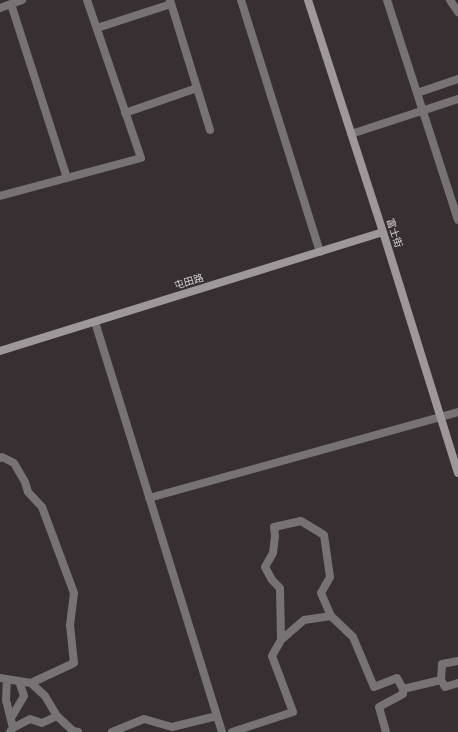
<!DOCTYPE html>
<meta charset="utf-8">
<style>
body{margin:0}
canvas{display:block;background:#372f32}
</style>
<canvas width="458" height="732"></canvas>
<script>
const c = document.querySelector('canvas').getContext('2d');
c.lineJoin = 'round';
function shape(rows) {
  const path = new Path2D();
  for (const r of rows) {
    path.moveTo(r[0], r[1]);
    for (let i = 2; i < r.length; i += 2) path.lineTo(r[i], r[i + 1]);
  }
  return path;
}
function trace(path, color, width, dash) {
  c.strokeStyle = color;
  c.lineWidth = width;
  c.lineCap = dash ? 'butt' : 'round';
  c.setLineDash(dash || []);
  c.stroke(path);
}
function write(font, color, halo, rows, align = 'center') {
  c.font = font + ' Quicksand,"Noto Sans SC",sans-serif';
  c.lineWidth = 3.5;
  c.setLineDash([]);
  c.textBaseline = 'middle';
  c.strokeStyle = halo;
  c.fillStyle = color;
  for (const [text, x, y, turn = 0] of rows) {
    c.save();
    c.translate(x, y);
    c.rotate((+turn || 0) * Math.PI / 180);
    c.textAlign = isNaN(turn) ? turn : align;
    if (halo) c.strokeText(text, 0, 0);
    c.fillText(text, 0, 0);
    c.restore();
  }
}
const street = shape([
 [170,0,210,130],
 [241,0,320,252],
 [387,0,458,220],
 [450,0,458,12],
 [11,4,67,178],
 [0,8,22,0],
 [97,28,171,4],
 [417,93,458,79],
 [125,113,197,88],
 [351,134,458,99],
 [0,196,141,158,87,0],
 [95,322,222,732],
 [0,458,2,457,14,463,25,482,28,492,42,507,74,593,70,625,74,663,31,683,0,678],
 [149,498,458,412],
 [281,640,304,620,331,616],
 [7,679,6,700,13,728,10,732],
 [441,680,442,664,458,661],
 [31,683,45,696,57,716,73,731,78,732],
 [11,718,24,696,19,681],
 [13,728,30,719,42,723,57,716],
 [112,732,144,719,172,727,217,716],
 [232,732,293,712,272,656,281,640,280,588,272,580,265,567,273,553,275,536,274,527,301,521,324,535,330,577,321,593,331,616,353,637,374,687,397,678,403,689],
 [386,732,379,707,403,694,403,689,441,680,445,687,458,683]
]);
const secondary = shape([
 [308,0,383,232,458,473],
 [0,351,383,232]
]);
const streetNames = [
 ["富士街",394,233,72],
 ["屯田路",189,282,-17]
];
trace(street, '#777375', 8);
trace(secondary, '#9f989b', 8);
write('10px', '#d9d4d6', '#372f32', streetNames);
</script>
